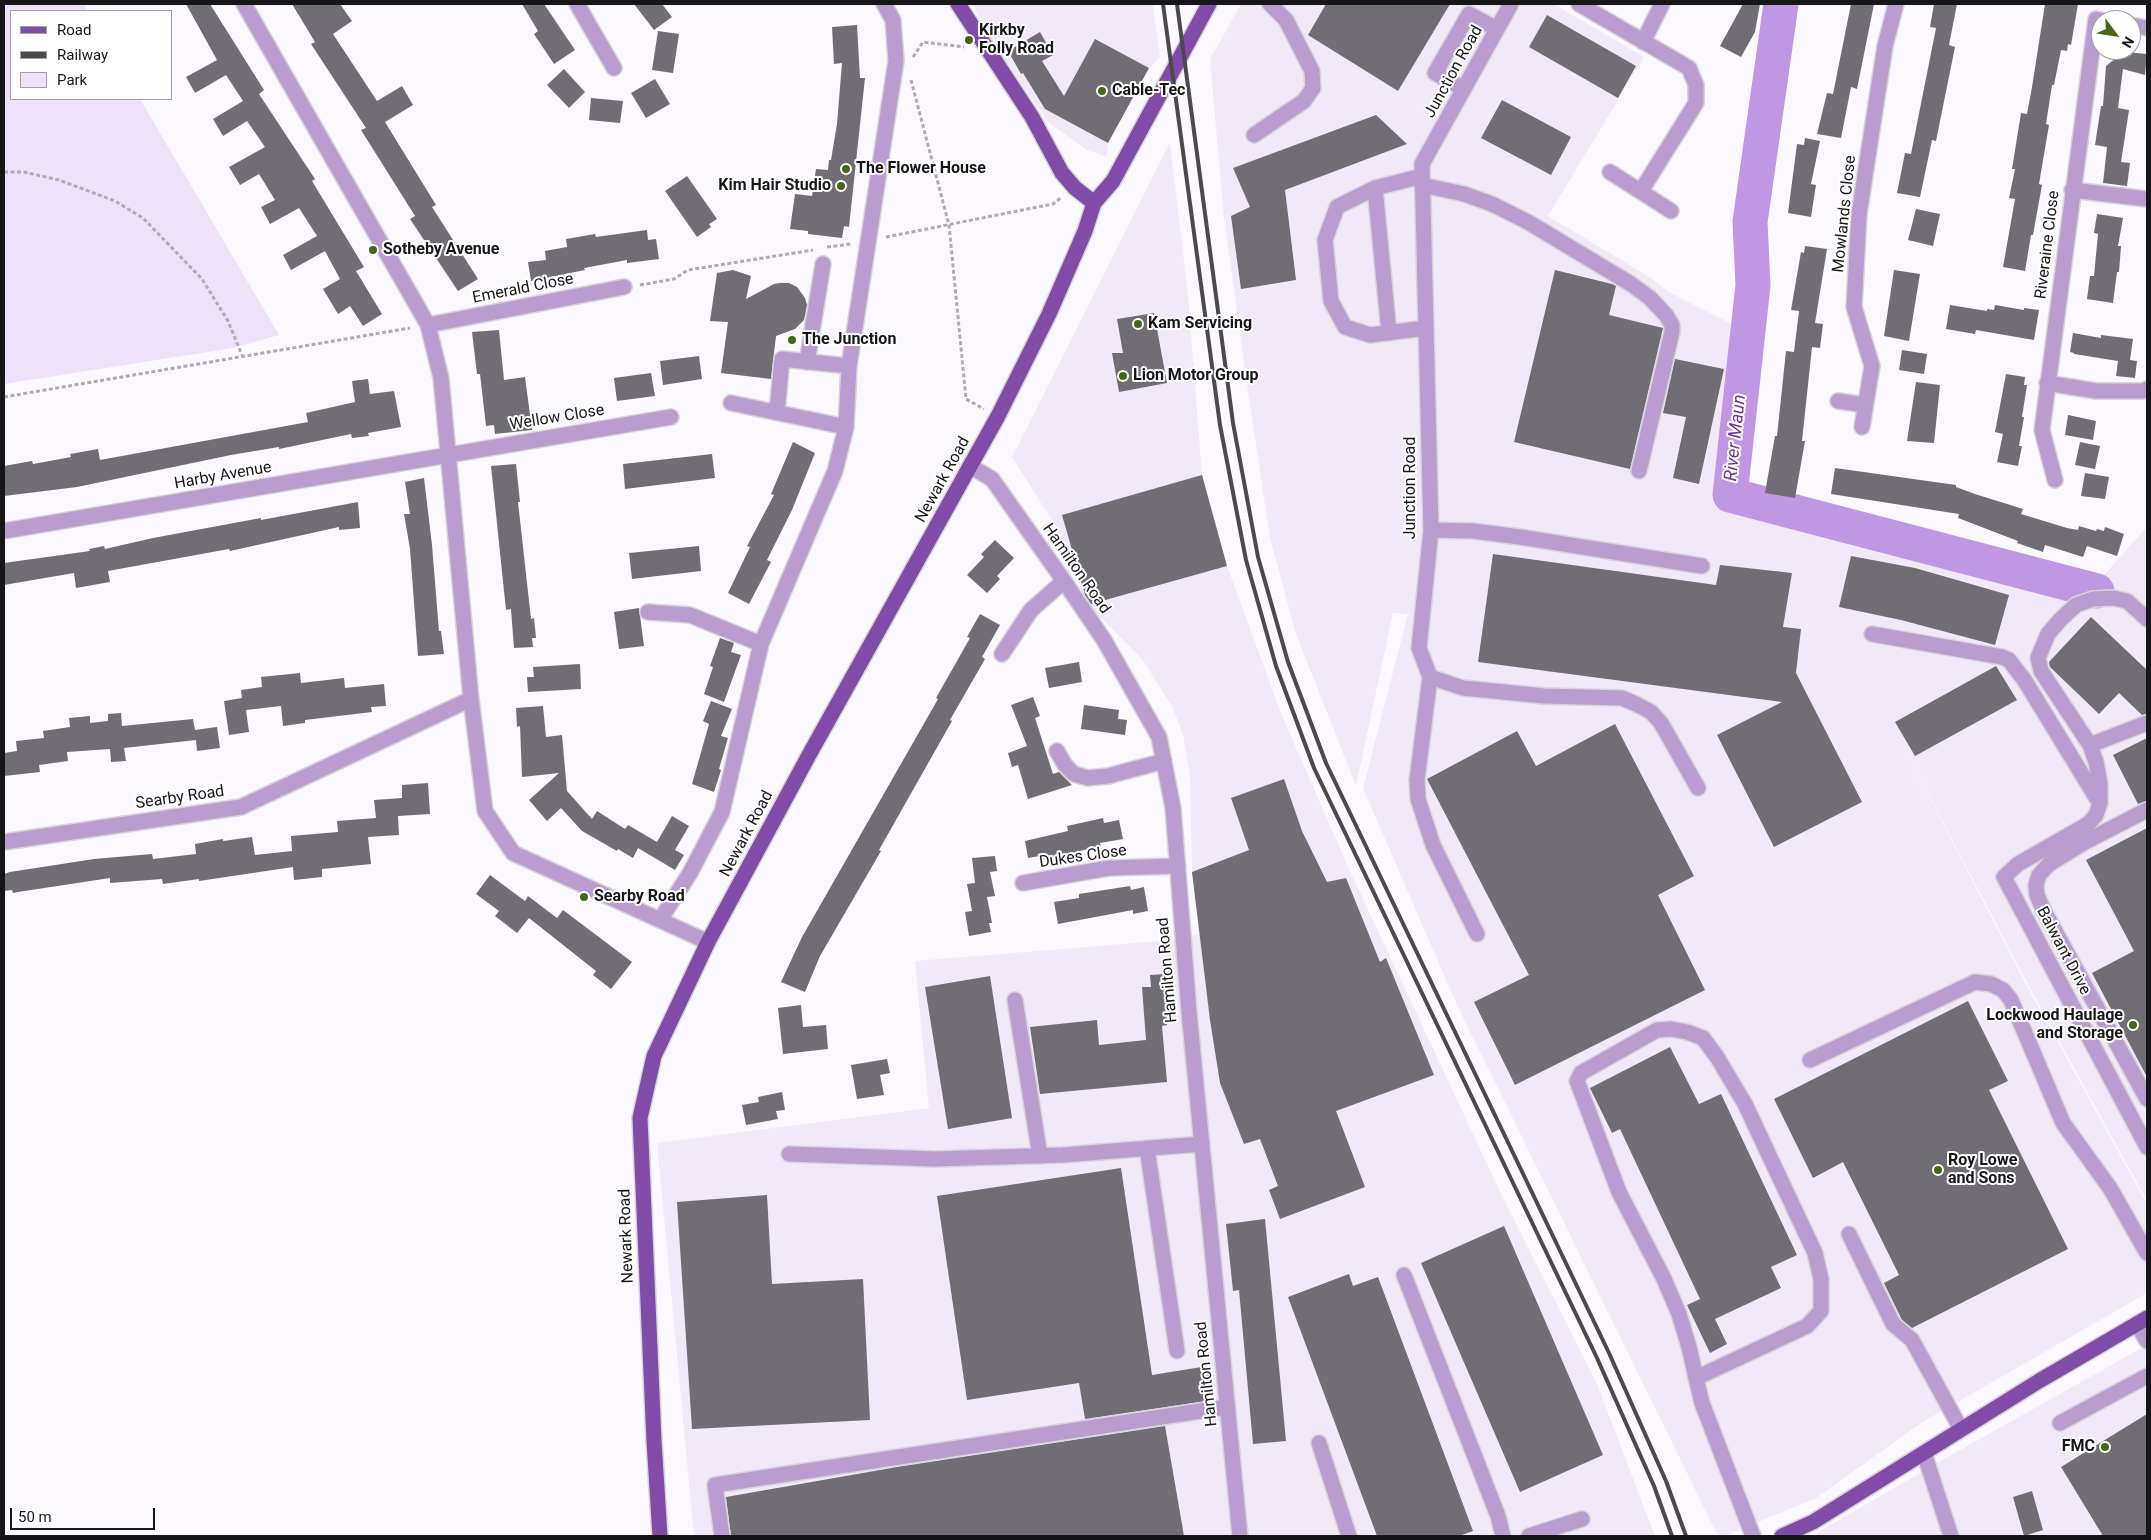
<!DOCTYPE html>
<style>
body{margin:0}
#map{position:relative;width:2151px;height:1540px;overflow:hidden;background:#fcf8ff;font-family:Roboto,sans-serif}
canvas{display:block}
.frame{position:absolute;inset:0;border:5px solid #161518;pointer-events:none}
.legend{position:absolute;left:10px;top:10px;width:162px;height:90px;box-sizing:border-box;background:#fff;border:1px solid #a2a1a3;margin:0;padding:6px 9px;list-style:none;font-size:15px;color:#161518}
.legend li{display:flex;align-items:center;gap:10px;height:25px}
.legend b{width:25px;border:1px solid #a2a1a3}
.north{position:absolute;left:2091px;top:10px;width:50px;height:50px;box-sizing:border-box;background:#fff;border:1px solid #a2a1a3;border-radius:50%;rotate:121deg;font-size:14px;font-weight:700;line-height:20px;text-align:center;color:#161518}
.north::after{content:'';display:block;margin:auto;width:18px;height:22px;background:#476519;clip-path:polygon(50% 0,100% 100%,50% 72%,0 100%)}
.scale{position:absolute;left:10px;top:1508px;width:145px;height:22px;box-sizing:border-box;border:2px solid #161518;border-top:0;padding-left:6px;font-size:15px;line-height:18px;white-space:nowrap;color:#161518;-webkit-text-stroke:4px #fff;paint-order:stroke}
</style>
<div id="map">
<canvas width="2151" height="1540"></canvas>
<div class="frame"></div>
<ul class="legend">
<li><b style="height:6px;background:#814ca8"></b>Road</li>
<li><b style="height:6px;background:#4b494d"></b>Railway</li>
<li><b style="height:14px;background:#eee1fa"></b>Park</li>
</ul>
<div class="north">N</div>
<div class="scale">50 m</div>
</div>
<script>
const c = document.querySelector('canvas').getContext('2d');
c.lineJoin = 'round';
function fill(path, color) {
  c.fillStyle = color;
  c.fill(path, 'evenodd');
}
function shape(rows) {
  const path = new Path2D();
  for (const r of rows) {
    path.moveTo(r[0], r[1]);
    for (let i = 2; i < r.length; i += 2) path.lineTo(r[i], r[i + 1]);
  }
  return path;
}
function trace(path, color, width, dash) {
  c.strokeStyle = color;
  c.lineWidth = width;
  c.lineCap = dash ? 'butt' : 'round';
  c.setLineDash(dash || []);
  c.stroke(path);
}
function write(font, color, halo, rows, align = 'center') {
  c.font = font + ' Roboto,sans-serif';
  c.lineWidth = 4;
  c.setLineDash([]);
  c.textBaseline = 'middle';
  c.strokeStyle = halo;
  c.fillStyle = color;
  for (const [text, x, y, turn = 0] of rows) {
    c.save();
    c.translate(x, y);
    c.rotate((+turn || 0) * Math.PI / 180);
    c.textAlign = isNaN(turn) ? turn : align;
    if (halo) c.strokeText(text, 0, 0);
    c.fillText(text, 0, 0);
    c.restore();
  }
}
const built = shape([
 [972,4,1153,4,1160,58,1149,68,1108,143,1107,157,1087,150,1050,124,1000,52],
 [1241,4,1554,4,1644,57,1548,216,1648,276,1669,292,1743,330,1721,510,1786,522,2094,586,2147,527,2147,1201,2024,977,1892,725,2022,977,2147,1204,2147,1293,1921,1423,1816,1498,1725,1536,1718,1536,1456,1003,1363,788,1408,614,1393,613,1356,786,1296,634,1270,538,1248,391,1224,218,1210,59],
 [1170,142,1188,295,1202,475,1227,566,1281,713,1349,869,1502,1196,1597,1384,1655,1536,694,1536,657,1143,929,1108,915,961,1171,940,1199,934,1192,872,1190,777,1183,735,1173,708,1142,659,1088,605,1055,525,1012,457],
 [2147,1345,2147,1536,1811,1536,1953,1454]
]);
const green = shape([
 [4,4,84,4,88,11,11,11,11,99,140,99,279,335,233,348,4,384]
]);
const river = shape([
 [1781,4,1750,222,1753,285,1730,495,2097,591]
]);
const building = shape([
 [186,4,210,4,264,90,259,94,315,179,312,181,364,267,356,271,382,314,363,326,350,306,338,314,323,289,340,279,325,251,291,270,283,255,317,236,299,208,270,224,261,207,275,200,259,174,240,185,229,167,265,147,247,121,223,136,213,119,243,101,226,75,195,93,186,77,217,60],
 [292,4,340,4,352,21,333,34,377,101,402,86,413,105,385,122,436,205,432,207,478,279,458,291,410,219,415,216,361,130,366,128,311,44,315,42],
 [522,4,544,4,575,50,554,64,534,34,538,31],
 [634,4,662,4,672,17,654,30],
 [1326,4,1450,4,1398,91,1308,35],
 [1743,4,1760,4,1755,32,1741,57,1720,46],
 [1851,4,1874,4,1857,89,1851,87,1841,138,1817,134,1827,93,1833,94],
 [1934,4,1957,4,1949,45,1955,47,1936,141,1932,140,1920,197,1897,193,1905,153,1911,154,1936,28,1930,27],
 [2045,4,2078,4,2071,45,2068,44,2067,51,2061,50,2054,85,2052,85,2046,124,2049,125,2039,184,2042,185,2033,235,2031,235,2025,271,2003,267,2015,199,2009,198,2015,169,2012,169,2021,113,2027,114,2032,87],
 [1547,15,1636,66,1618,98,1529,47],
 [857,25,860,78,865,78,849,227,844,226,842,238,808,234,808,231,790,229,795,194,812,196,816,169,828,170,829,160,831,160,837,124,842,63,834,64,832,27],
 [658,31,679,34,673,73,652,70],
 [1040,32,1053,55,1042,61,1064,96,1095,39,1149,68,1108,143,1045,109,1023,73,1021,74,1008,51],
 [2126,50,2125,52,2147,54,2145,75,2123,69,2118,108,2129,110,2121,162,2130,163,2127,186,2103,183,2107,147,2095,145,2101,106,2103,106,2106,66],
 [564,69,585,92,569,108,547,85],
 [655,79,670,104,646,118,631,93],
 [591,98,623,101,620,123,589,120],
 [1502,100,1571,137,1551,175,1481,138],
 [1376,115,1407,144,1285,190,1296,280,1241,289,1231,216,1250,207,1233,168],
 [1805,138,1820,141,1811,184,1816,185,1811,217,1788,213,1797,144,1804,145],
 [687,176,717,219,709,224,711,227,697,237,665,191],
 [1916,209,1940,214,1933,246,1908,240],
 [2097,214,2123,218,2118,246,2121,246,2119,272,2117,272,2113,303,2087,299,2090,276,2094,276,2098,234,2094,233],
 [647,230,648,240,656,239,659,259,627,263,627,260,584,268,585,270,531,281,528,262,546,260,545,251,567,247,566,239,595,234,596,237],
 [1805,246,1827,249,1815,323,1823,324,1820,348,1812,347,1802,441,1805,441,1795,498,1765,493,1775,436,1777,436,1786,351,1794,352,1799,311,1791,310,1801,252,1804,253],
 [733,270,751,276,746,299,774,284,780,283,789,283,797,287,805,298,807,305,804,320,795,329,776,336,771,379,721,373,728,322,710,321,717,273],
 [1555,270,1612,284,1616,286,1609,315,1663,328,1630,469,1514,442],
 [1894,270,1920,274,1909,341,1884,336],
 [1950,305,1987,311,1987,309,1994,310,1995,305,2024,310,2024,308,2039,310,2034,340,1976,330,1975,334,1946,329],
 [1154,313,1167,383,1119,392,1112,353,1123,353,1117,319],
 [499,330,504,380,525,377,532,430,495,434,494,425,486,426,480,374,477,374,472,332],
 [2073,333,2101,338,2101,335,2133,339,2130,360,2137,361,2135,378,2116,376,2118,361,2074,354,2074,353,2070,352],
 [1902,350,1927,354,1924,374,1899,370],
 [699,356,702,379,663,385,660,361],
 [1675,359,1724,369,1699,484,1673,478,1686,417,1663,413],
 [651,373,655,396,617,401,614,378],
 [2006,374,2025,377,2024,385,2027,385,2022,417,2024,417,2019,446,2022,446,2018,466,1997,462,2003,434,1995,432],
 [368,379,370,394,394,391,401,427,368,433,369,436,352,438,351,434,279,449,279,447,231,455,77,487,4,496,4,466,32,461,33,464,71,457,70,454,98,449,100,460,308,422,306,413,355,402,352,381],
 [1916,382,1940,385,1934,443,1907,441],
 [2068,415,2096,421,2093,440,2065,435],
 [793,442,815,453,792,510,767,560,771,562,749,604,728,593,750,547,747,546,774,495,771,494],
 [2080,442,2100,446,2095,469,2075,465],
 [712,454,715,478,625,489,623,464],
 [516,464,520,502,518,502,531,619,534,618,536,638,532,638,533,647,514,648,511,609,506,610,491,466],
 [1835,468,1956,485,1956,487,1975,494,2023,509,2021,514,2067,528,2078,530,2079,526,2096,531,2097,529,2104,531,2105,527,2124,534,2117,556,2087,546,2083,557,2045,545,2043,552,2017,543,2018,541,1958,518,1959,514,1831,494],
 [2085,473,2109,477,2105,499,2081,496],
 [1202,475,1227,566,1091,604,1085,595,1062,515],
 [424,478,432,545,439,631,441,631,444,654,418,656,410,549,404,514,410,514,405,482],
 [358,502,360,528,339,530,339,527,230,551,229,549,108,571,110,582,76,588,74,573,4,585,4,563,90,551,89,549,104,546,105,549,153,538,261,518,261,520],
 [995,540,1014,558,997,576,1000,579,987,593,967,575,984,557,981,554],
 [699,546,701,571,632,579,629,553],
 [1493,554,1716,585,1720,565,1792,573,1783,627,1801,629,1796,673,1862,802,1774,847,1717,735,1782,702,1478,662],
 [1851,556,1915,568,2009,595,1995,645,1901,620,1839,607],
 [639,608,644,646,619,649,614,612],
 [980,614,1000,625,982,657,985,659,950,720,952,721,879,850,881,851,820,956,805,992,781,982,802,937,938,699,936,698,970,638,967,637],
 [2091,617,2147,670,2147,714,2142,715,2119,693,2099,714,2050,667,2049,662],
 [720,638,734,643,731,652,741,655,724,702,704,694,713,667,710,666],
 [1079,662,1082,682,1049,688,1045,668],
 [580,664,581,689,528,692,527,677,534,677,533,667],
 [1996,666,2017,700,1915,756,1895,722],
 [300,673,301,683,344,678,345,688,384,684,386,706,371,707,372,712,305,720,305,723,283,726,281,706,246,710,249,732,229,735,224,701,242,698,241,690,262,687,261,677],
 [1033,697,1040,716,1035,718,1053,774,1059,772,1072,785,1028,799,1018,765,1012,767,1008,753,1027,746,1011,705],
 [711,701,732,709,721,736,728,738,719,769,721,770,714,792,692,784,709,724,703,721],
 [1084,705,1119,710,1118,719,1127,720,1125,735,1081,729],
 [543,706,546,737,562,735,567,791,592,819,597,811,625,829,628,825,657,842,672,816,689,826,675,850,684,855,675,870,638,848,633,858,618,849,617,851,582,831,561,808,547,821,529,800,559,773,522,777,520,726,517,727,516,708],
 [121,713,122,726,193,719,195,730,217,727,220,748,197,751,196,740,124,748,126,761,111,762,110,749,67,752,68,761,39,765,40,772,4,776,4,753,17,751,16,741,44,738,43,731,70,727,69,718,90,716,90,723,108,721,108,714],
 [1615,724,1694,876,1658,895,1705,990,1515,1085,1474,1002,1529,975,1427,779,1517,731,1536,766],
 [2147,738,2147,801,2138,804,2113,755],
 [1284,779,1302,831,1327,882,1346,878,1380,962,1386,958,1434,1075,1336,1111,1365,1187,1280,1219,1269,1190,1278,1186,1260,1139,1244,1144,1220,1083,1210,1020,1192,872,1249,850,1231,798],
 [428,783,430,814,398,816,399,835,368,837,371,864,322,869,322,877,294,880,293,867,199,881,199,879,163,884,162,879,110,883,110,878,18,892,13,893,12,890,4,891,4,874,10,872,94,859,152,854,153,859,196,854,195,844,223,839,223,841,252,837,255,855,292,851,291,836,338,832,337,821,376,818,374,800,402,798,402,785],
 [1103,818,1104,823,1119,820,1123,839,1100,843,1101,846,1041,860,1040,856,1028,858,1025,841,1068,831,1067,826],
 [2147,828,2147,1077,2092,973,2134,951,2086,860],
 [995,856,997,871,990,872,995,896,987,897,992,923,989,923,991,932,969,936,965,912,972,911,967,884,975,883,972,858],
 [490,875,525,901,528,896,557,918,563,910,632,962,611,989,593,975,596,971,529,918,517,933,495,916,499,911,476,894],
 [1130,886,1131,890,1144,887,1148,911,1133,914,1133,910,1058,924,1054,902,1079,898,1079,894],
 [1165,974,1167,1025,1162,1026,1167,1082,1040,1094,1030,1027,1097,1020,1099,1045,1146,1040,1142,987,1151,987,1150,975],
 [990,976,1012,1118,948,1129,925,987],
 [1968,1001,2008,1081,1989,1090,2068,1249,1912,1328,1902,1320,1884,1283,1899,1275,1843,1162,1813,1178,1774,1099],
 [801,1005,803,1027,826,1025,828,1049,783,1054,778,1008],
 [1670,1047,1699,1104,1721,1094,1797,1255,1771,1267,1781,1288,1715,1319,1727,1344,1710,1353,1687,1305,1700,1299,1620,1129,1612,1133,1590,1088],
 [887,1059,890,1073,880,1075,884,1095,857,1099,851,1065],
 [782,1092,785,1110,776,1111,778,1119,746,1125,742,1105,759,1102,758,1097],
 [1121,1168,1152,1375,1208,1366,1213,1400,1085,1419,1079,1383,967,1400,937,1196],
 [767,1195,772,1284,863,1279,870,1420,692,1429,677,1202],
 [1265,1219,1286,1441,1253,1444,1239,1290,1233,1291,1226,1224],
 [1504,1226,1603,1455,1520,1492,1421,1263],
 [1349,1274,1353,1286,1378,1277,1473,1531,1459,1536,1377,1536,1288,1297],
 [2147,1414,2147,1536,2103,1536,2061,1467],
 [1165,1426,1184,1536,731,1536,726,1497,897,1467],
 [2032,1491,2043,1530,2024,1536,2013,1497]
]);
const path = shape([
 [913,57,923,42,964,47],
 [911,80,949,225,966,399,984,409],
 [4,172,24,172,59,180,115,201,143,218,202,279,228,321,242,355],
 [886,237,1053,204,1062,197],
 [827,247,851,244],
 [640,285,674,279,688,270,813,250],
 [4,397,410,328]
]);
const minor = shape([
 [244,4,428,325,441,378,471,699,485,811,513,853,708,942],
 [577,4,614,68],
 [1511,4,1422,164,1431,530,1419,648,1430,677,1463,688,1544,696,1622,698,1636,704,1651,712,1661,723,1698,788],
 [1579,4,1689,68,1696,85,1696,103,1641,191],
 [2131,25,2147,28],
 [1643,42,1662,4],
 [1464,89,1435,73,1469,14,1497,29],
 [1254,135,1304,101,1313,88,1312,71,1286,20,1270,4],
 [1610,172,1671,211],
 [1422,176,1375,188,1337,207,1325,240,1331,301,1345,327,1370,335,1426,328],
 [1422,185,1464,194,1492,204,1528,222,1631,284,1650,298,1666,315,1672,325,1672,332,1639,471],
 [1375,188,1389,333],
 [2072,190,2147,199],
 [428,325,624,287],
 [807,362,823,264],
 [2047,383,2096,391,2143,391,2147,389],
 [1838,401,1865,405],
 [731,403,846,427],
 [777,412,782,359,849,366],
 [1862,427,1872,366,1854,307,1859,214,1885,46,1896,4],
 [970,466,992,479,1064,581,1104,640,1159,737,1173,808,1189,1012,1240,1536],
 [2055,480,2042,430,2096,19,2101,20],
 [1431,530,1473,531,1520,537,1702,566],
 [4,531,671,417],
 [648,612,690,615,761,644],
 [2147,619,2127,601,2113,598,2093,599,2076,605,2060,620,2048,634,2038,658,2041,671,2090,745,2096,762,2100,784,2100,803,2096,815,2088,824,2018,864,2004,877,2147,1147],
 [1872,634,2002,657,2009,660,2025,681,2099,802],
 [1002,654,1031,610,1064,581],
 [1430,677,1417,780,1418,799,1433,845,1477,934],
 [2090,745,2147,723],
 [1057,751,1065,765,1074,774,1088,778,1108,776,1164,761],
 [2147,810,2085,842,2049,864,2039,875,2036,885,2037,895,2043,909,2147,1099],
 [4,842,241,807,471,699],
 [1023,883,1109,868,1178,866],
 [660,920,690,873,722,812,761,644,835,471,846,427,849,366,896,61,893,20,884,4],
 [1015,1000,1040,1156],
 [1810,1060,1975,982,1991,984,2003,990,2011,1000,2063,1123,2110,1188,2147,1253],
 [1147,1148,1177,1351],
 [789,1154,935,1159,1063,1155,1202,1144],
 [1849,1234,1893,1324,1912,1340,1961,1429],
 [1404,1275,1498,1516,1503,1536],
 [2137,1324,2147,1341],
 [1696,1378,1807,1326,1821,1311,1821,1279,1815,1253,1745,1104,1717,1057,1703,1038,1687,1032,1671,1029,1657,1030,1581,1073,1577,1081,1619,1192,1664,1279,1679,1314,1689,1347,1696,1378,1702,1403,1753,1536],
 [2060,1423,2147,1376],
 [1319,1443,1349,1536],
 [1924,1453,1951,1536],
 [722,1536,715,1485,1227,1407],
 [1529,1536,1582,1519]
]);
const major = shape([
 [958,4,1032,117,1062,173,1075,188,1094,203],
 [660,1536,654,1441,640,1118,654,1056,708,942,809,755,998,416,1049,314,1085,231,1094,203,1113,181,1209,4],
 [1782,1536,1813,1522,2039,1381,2147,1318]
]);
const rail = shape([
 [1163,4,1220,425,1246,560,1276,666,1314,768,1597,1358,1654,1486,1672,1536],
 [1177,4,1233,423,1258,557,1288,662,1326,763,1609,1353,1666,1481,1686,1536]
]);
const markers = [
 [969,40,5,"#476519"],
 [1102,91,5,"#476519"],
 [846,169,5,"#476519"],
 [841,186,5,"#476519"],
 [373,250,5,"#476519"],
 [1138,324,5,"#476519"],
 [792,340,5,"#476519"],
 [1123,376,5,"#476519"],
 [584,897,5,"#476519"],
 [2133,1025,5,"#476519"],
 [1938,1170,5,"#476519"],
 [2105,1447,5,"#476519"]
];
const poiNames = [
 ["Kirkby",979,31],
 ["Folly Road",979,49],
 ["Cable-Tec",1112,91],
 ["The Flower House",856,169],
 ["Kim Hair Studio",831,186,"right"],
 ["Sotheby Avenue",383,250],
 ["Kam Servicing",1148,324],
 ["The Junction",802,340],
 ["Lion Motor Group",1133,376],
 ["Searby Road",594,897],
 ["Lockwood Haulage",2123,1016,"right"],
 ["and Storage",2123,1034,"right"],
 ["Roy Lowe",1948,1161],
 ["and Sons",1948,1179],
 ["FMC",2095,1447,"right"]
];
const streetNames = [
 ["Junction Road",1454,72,-61],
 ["Mowlands Close",1845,214,-84],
 ["Riveraine Close",2048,245,-83],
 ["Emerald Close",523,289,-11],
 ["Wellow Close",557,418,-9],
 ["Harby Avenue",223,476,-10],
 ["Newark Road",943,480,-61],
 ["Junction Road",1411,488,-90],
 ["Hamilton Road",1076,569,55],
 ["Searby Road",180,798,-8],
 ["Newark Road",747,834,-62],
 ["Dukes Close",1083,857,-8],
 ["Balwant Drive",2063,951,62],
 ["Hamilton Road",1168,970,-95],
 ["Newark Road",627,1236,-92],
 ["Hamilton Road",1207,1374,-96]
];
const waterNames = [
 ["River Maun",1736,438,-84]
];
fill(built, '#f1e9f8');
fill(green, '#eee1fa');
trace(river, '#c097e2', 35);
fill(building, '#716d74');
trace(minor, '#d7d4da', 18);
trace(major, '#d7d4da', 18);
trace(path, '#b0adb2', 3, [4, 2.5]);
trace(minor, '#b99dd0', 15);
trace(major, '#814ca8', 15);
trace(rail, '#4b494d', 4);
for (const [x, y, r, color] of markers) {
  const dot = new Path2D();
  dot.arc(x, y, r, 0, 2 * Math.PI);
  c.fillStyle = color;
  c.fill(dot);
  trace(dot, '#fff', 2);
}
write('bold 16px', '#161518', '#fff', poiNames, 'left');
write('16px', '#161518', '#fff', streetNames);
write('italic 18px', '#6a368e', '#fff', waterNames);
</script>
